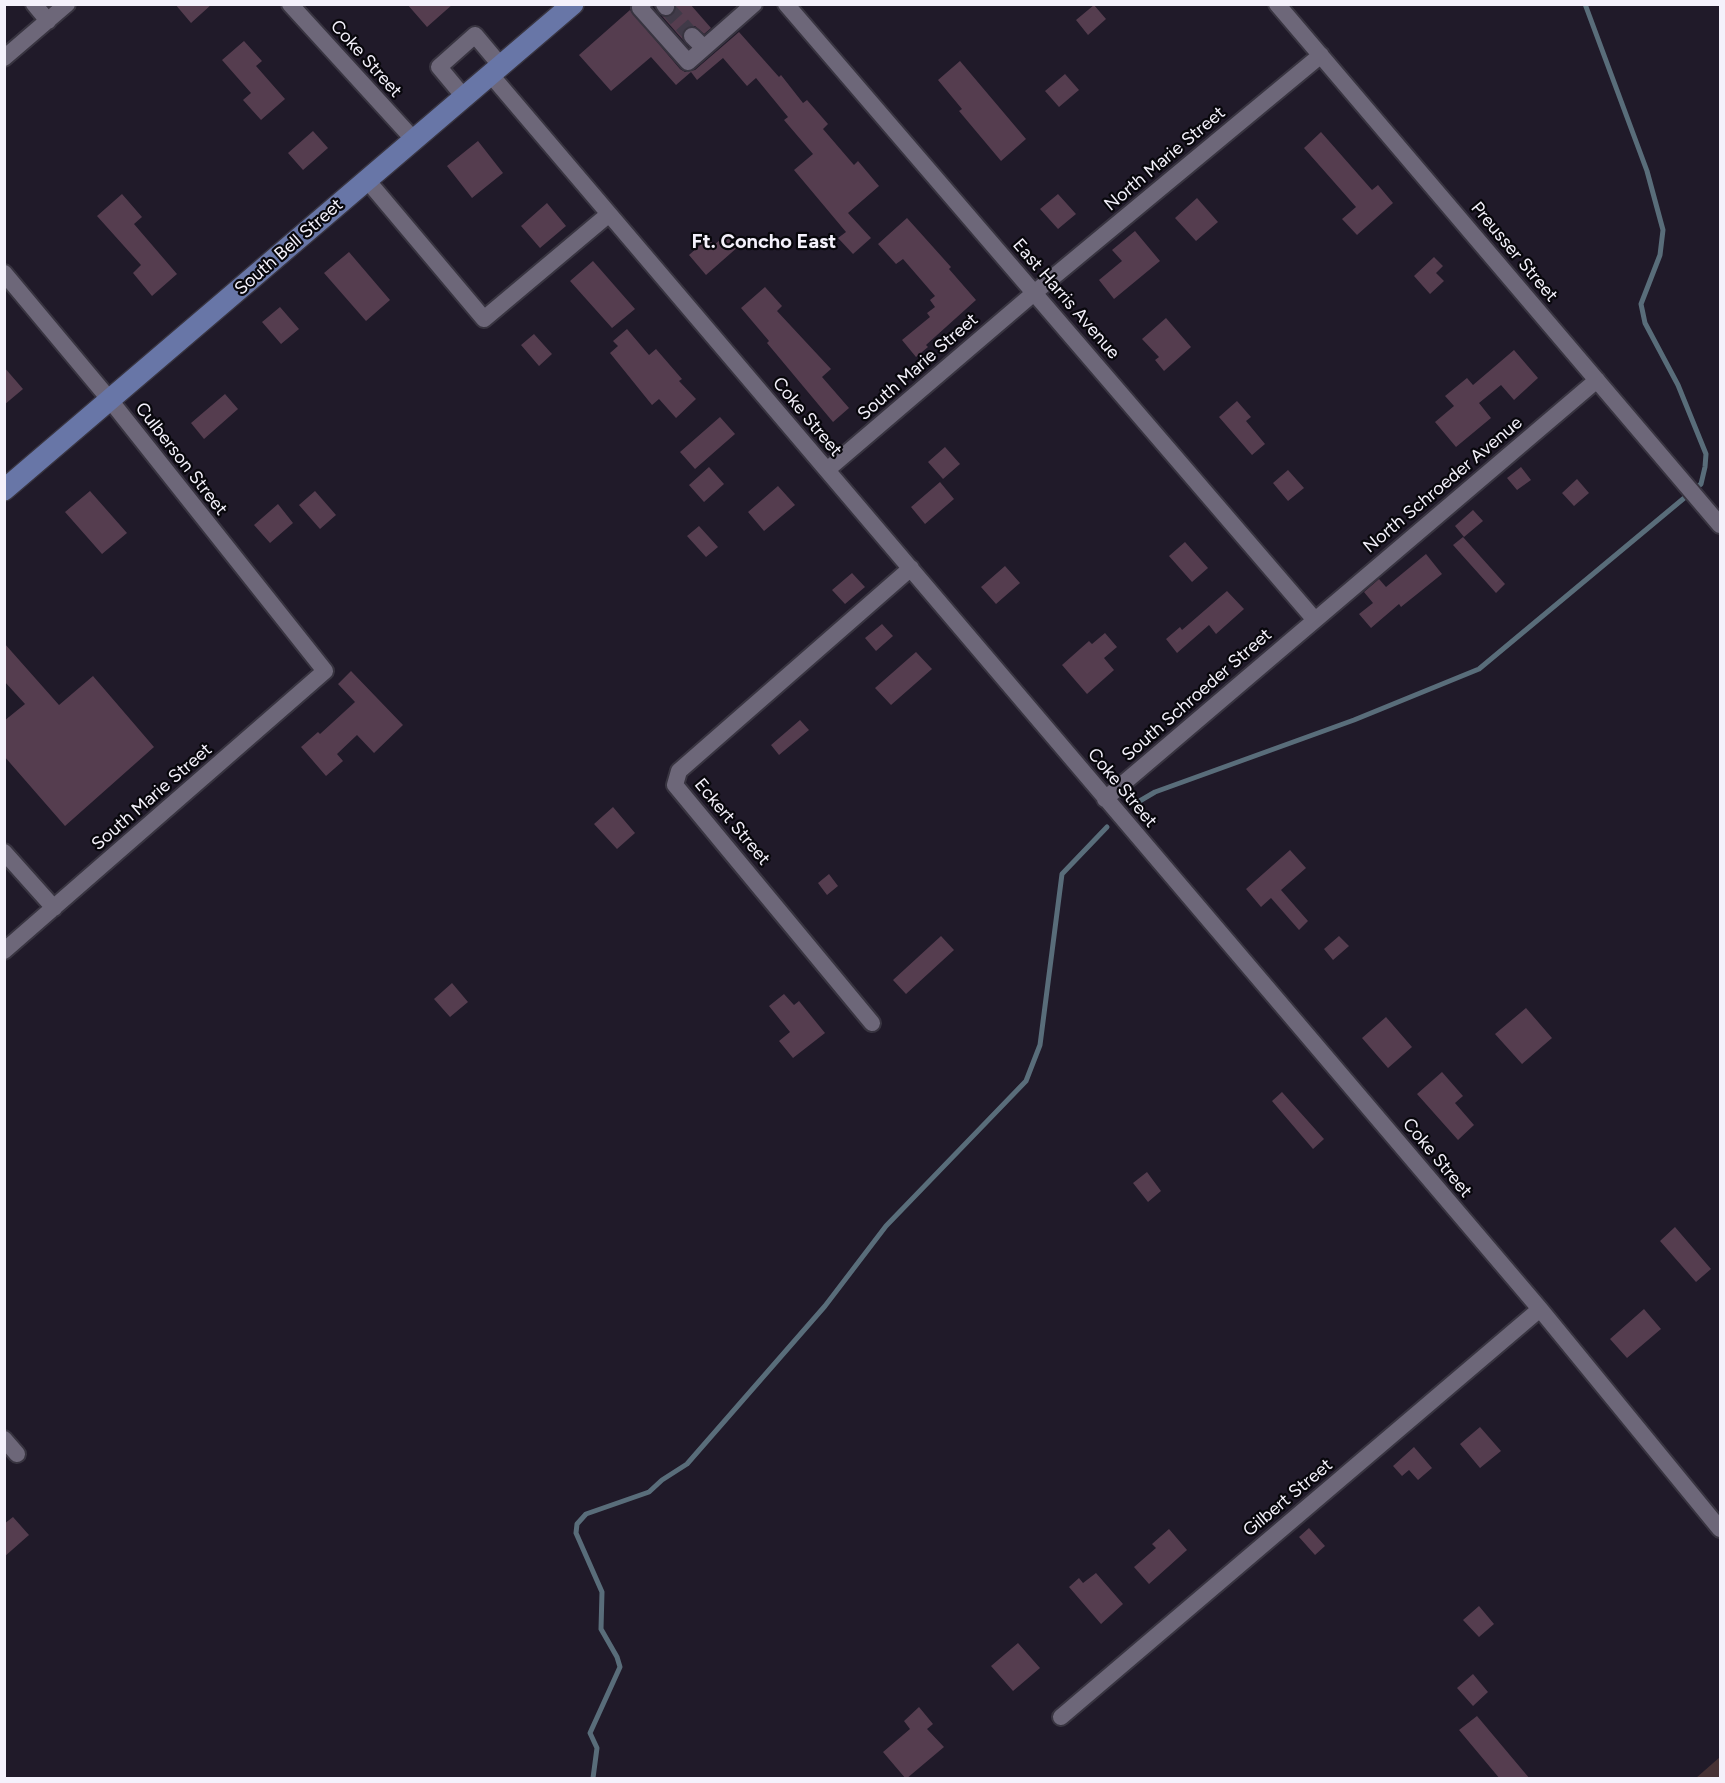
<!DOCTYPE html>
<style>
body{margin:0}
#map{position:relative;width:1725px;height:1783px;overflow:hidden;background:#201a29;font-family:Figtree,sans-serif}
canvas{display:block}
.frame{position:absolute;inset:0;border:6px solid #f4f1fb;pointer-events:none}
</style>
<div id="map">
<canvas width="1725" height="1783"></canvas>
<div class="frame"></div>
</div>
<script>
const c = document.querySelector('canvas').getContext('2d');
c.lineJoin = 'round';
function fill(path, color) {
  c.fillStyle = color;
  c.fill(path, 'evenodd');
}
function shape(rows) {
  const path = new Path2D();
  for (const r of rows) {
    path.moveTo(r[0], r[1]);
    for (let i = 2; i < r.length; i += 2) path.lineTo(r[i], r[i + 1]);
  }
  return path;
}
function trace(path, color, width, dash) {
  c.strokeStyle = color;
  c.lineWidth = width;
  c.lineCap = dash ? 'butt' : 'round';
  c.setLineDash(dash || []);
  c.stroke(path);
}
function write(font, color, halo, rows, align = 'center') {
  c.font = font + ' Figtree,sans-serif';
  c.lineWidth = 4.5;
  c.setLineDash([]);
  c.textBaseline = 'middle';
  c.strokeStyle = halo;
  c.fillStyle = color;
  for (const [text, x, y, turn = 0] of rows) {
    c.save();
    c.translate(x, y);
    c.rotate((+turn || 0) * Math.PI / 180);
    c.textAlign = isNaN(turn) ? turn : align;
    if (halo) c.strokeText(text, 0, 0);
    c.fillText(text, 0, 0);
    c.restore();
  }
}
const green = shape([
 [1720,1757,1720,1778,1696,1778]
]);
const stream = shape([
 [1138,802,1155,792,1354,720,1479,669,1701,484,1705,467,1706,454,1678,385,1645,323,1641,304,1660,255,1663,230,1647,171,1585,4],
 [593,1778,597,1748,590,1733,620,1667,617,1657,601,1629,602,1592,576,1533,577,1524,586,1514,649,1492,662,1480,687,1464,825,1306,886,1226,1026,1081,1040,1045,1062,874,1107,827]
]);
const building = shape([
 [175,4,212,4,191,23],
 [407,4,453,4,427,27],
 [676,4,690,4,711,28,704,34,695,26,689,26,682,33,683,40,662,16,667,17,672,15,676,11],
 [1094,5,1106,19,1088,35,1076,20],
 [630,10,680,69,685,72,695,70,739,32,779,77,781,75,803,103,807,100,828,124,823,129,854,165,858,161,879,186,848,213,871,238,853,254,838,238,846,232,794,170,813,154,784,120,788,117,756,78,747,86,723,58,697,80,691,72,676,85,651,57,611,91,579,55],
 [244,41,262,61,256,66,285,99,261,120,243,100,251,93,222,60],
 [960,61,1026,139,1001,161,959,111,962,109,938,80],
 [1065,74,1079,90,1059,107,1045,91],
 [313,131,328,148,303,170,288,153],
 [1321,132,1372,190,1378,185,1393,203,1357,235,1342,219,1356,207,1304,148],
 [478,141,503,173,472,198,447,166],
 [122,194,142,217,134,224,177,274,152,296,133,273,141,265,97,216],
 [1058,194,1076,214,1058,229,1040,209],
 [1197,198,1218,222,1196,241,1175,218],
 [547,203,566,226,540,248,521,226],
 [907,218,951,267,949,269,976,300,926,345,928,347,916,357,902,340,930,317,927,313,935,307,930,300,935,296,903,259,896,264,878,244],
 [1135,231,1160,261,1114,299,1099,280,1122,261,1112,250],
 [728,233,739,246,706,275,689,255,708,238,714,245],
 [349,252,390,300,366,321,324,273],
 [1434,257,1443,266,1436,273,1444,281,1430,294,1414,276],
 [593,261,635,309,612,328,570,281],
 [765,287,782,306,777,311,831,369,822,377,849,408,833,422,767,343,769,341,741,308],
 [280,307,299,329,281,344,262,322],
 [1166,318,1191,347,1164,371,1155,360,1159,357,1142,339],
 [627,329,649,355,656,349,682,379,679,381,696,399,676,418,659,399,652,405,610,353,618,346,613,341],
 [534,334,552,354,539,366,521,345],
 [1514,350,1538,378,1514,400,1501,385,1479,403,1491,418,1456,447,1435,422,1454,406,1445,396,1467,378,1473,385],
 [4,367,23,389,4,405],
 [225,394,238,409,204,439,191,423],
 [1237,401,1251,417,1246,421,1265,444,1252,455,1219,417],
 [720,417,735,434,695,469,680,452],
 [945,447,960,464,943,479,928,462],
 [709,467,724,484,704,502,689,485],
 [1521,467,1531,480,1517,490,1507,478],
 [1288,470,1304,488,1288,501,1273,483],
 [1577,479,1589,493,1574,506,1562,493],
 [940,482,954,499,925,524,911,507],
 [778,486,795,505,764,531,748,512],
 [90,491,127,533,102,554,65,512],
 [315,491,336,515,320,529,299,505],
 [278,504,293,523,270,543,254,525],
 [1473,510,1483,521,1464,537,1455,526],
 [699,526,718,547,706,557,687,536],
 [1463,537,1505,584,1496,593,1453,545],
 [1185,542,1208,568,1192,582,1169,556],
 [1426,554,1442,574,1401,607,1399,604,1371,628,1359,614,1373,603,1364,592,1379,579,1386,587],
 [1005,566,1020,583,996,604,981,587],
 [852,573,865,587,845,604,832,590],
 [1227,591,1244,609,1216,634,1209,625,1177,653,1166,639,1180,627,1182,630],
 [882,624,893,636,876,651,865,638],
 [1105,633,1117,647,1104,658,1114,670,1087,694,1062,665,1089,641,1092,644],
 [4,643,59,705,93,676,154,747,65,826,4,756,4,721,25,704,4,681],
 [916,652,932,669,891,705,875,688],
 [351,671,403,725,374,753,357,735,337,754,343,761,326,776,301,747,318,732,320,734,355,702,338,684],
 [800,720,809,730,779,755,771,745],
 [613,807,635,833,617,849,594,824],
 [1290,850,1306,868,1281,890,1308,921,1299,930,1271,898,1261,907,1246,889],
 [829,874,838,886,827,895,818,883],
 [941,936,954,950,906,994,893,980],
 [1339,936,1349,946,1333,960,1324,949],
 [452,983,468,1002,450,1017,434,999],
 [784,994,794,1005,799,1001,825,1033,793,1058,779,1041,790,1032,769,1006],
 [1526,1008,1552,1038,1522,1064,1495,1034],
 [1386,1017,1412,1047,1388,1068,1362,1038],
 [1442,1072,1463,1096,1455,1103,1474,1125,1458,1140,1417,1094],
 [1282,1092,1324,1139,1313,1149,1272,1101],
 [1147,1172,1161,1191,1148,1202,1133,1183],
 [1675,1227,1711,1269,1696,1282,1660,1241],
 [1644,1309,1661,1329,1627,1358,1610,1339],
 [1480,1427,1501,1451,1480,1468,1460,1444],
 [1414,1447,1432,1468,1418,1480,1409,1470,1402,1476,1393,1466],
 [13,1517,29,1535,4,1557,4,1524],
 [1309,1528,1325,1546,1315,1555,1299,1537],
 [1169,1529,1187,1550,1149,1584,1134,1567,1156,1548,1152,1544],
 [1096,1573,1123,1604,1101,1624,1069,1587,1079,1578,1083,1583],
 [1479,1606,1494,1624,1479,1637,1463,1620],
 [1018,1643,1040,1668,1013,1691,991,1666],
 [1473,1674,1488,1692,1473,1706,1457,1688],
 [919,1707,933,1724,927,1729,944,1747,906,1779,883,1752,910,1729,904,1721],
 [1477,1716,1530,1779,1500,1779,1459,1730]
]);
const minorTunnel = shape([
 [666,7,692,36]
]);
const minor = shape([
 [34,4,48,21],
 [290,4,414,140],
 [643,4,640,8,688,62,704,48],
 [664,4,666,7],
 [786,4,1315,620],
 [1277,4,1720,525],
 [692,36,704,48,754,4],
 [4,58,67,4],
 [491,75,1540,1309,1720,1529],
 [464,97,439,67,475,35,501,66],
 [367,180,484,319,609,214],
 [4,273,110,400,325,671,4,951],
 [827,470,1034,293,1321,55],
 [1105,799,1597,380],
 [4,852,54,908],
 [872,1023,675,785,679,771,911,568],
 [4,1439,17,1454],
 [1061,1717,1540,1309]
]);
const major = shape([
 [4,490,573,4]
]);
const streetNames = [
 ["Coke Street",366,59,48],
 ["North Marie Street",1165,159,-40],
 ["South Bell Street",289,247,-41],
 ["Preusser Street",1514,252,50],
 ["East Harris Avenue",1066,299,49],
 ["South Marie Street",918,367,-41],
 ["Coke Street",807,417,50],
 ["Culberson Street",181,459,52],
 ["North Schroeder Avenue",1443,485,-40],
 ["South Schroeder Street",1197,695,-41],
 ["Coke Street",1122,788,50],
 ["South Marie Street",152,797,-41],
 ["Eckert Street",732,822,50],
 ["Coke Street",1437,1158,50],
 ["Gilbert Street",1288,1498,-40]
];
const neighbourhoodNames = [
 ["Ft. Concho East",764,242]
];
fill(green, '#473235');
trace(stream, '#596d7a', 5);
fill(building, '#553d4f');
trace(minorTunnel, '#403a48', 16, [16, 8]);
trace(minor, '#383440', 20);
trace(major, '#383440', 24);
trace(minor, '#6d6779', 16);
trace(major, '#6876a7', 21);
write('18px', '#f4f1fb', '#08070c', streetNames);
write('bold 20px', '#f4f1fb', '#08070c', neighbourhoodNames);
</script>
